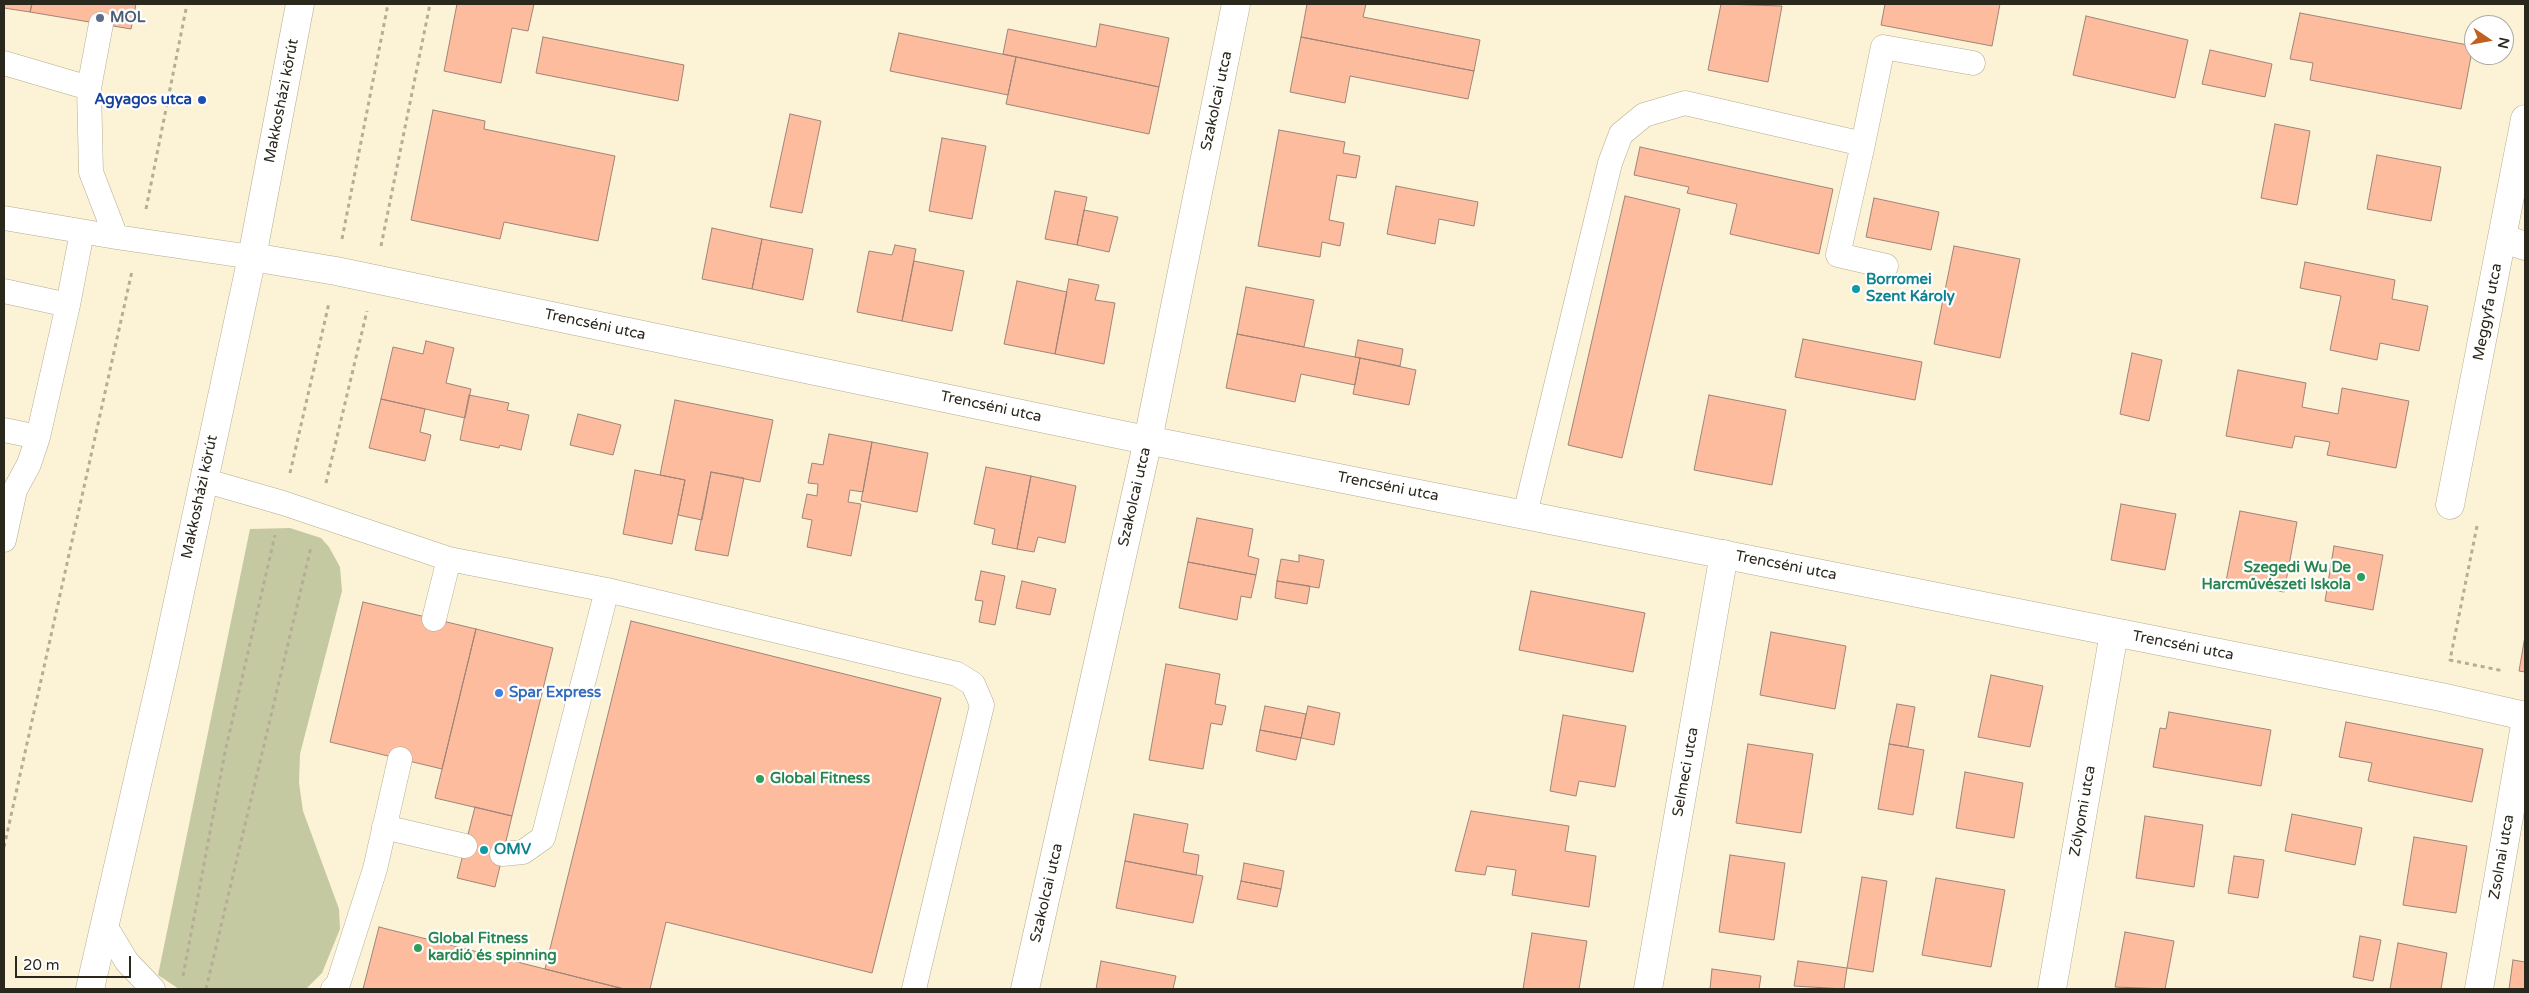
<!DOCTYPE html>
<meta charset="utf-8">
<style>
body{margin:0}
#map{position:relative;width:2529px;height:993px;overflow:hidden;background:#fcf2d6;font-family:"Varela Round",sans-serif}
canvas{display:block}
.frame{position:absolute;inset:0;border:5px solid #2a271c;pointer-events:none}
.north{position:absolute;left:2464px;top:15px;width:50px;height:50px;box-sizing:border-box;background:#fff;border:1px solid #aaa9a4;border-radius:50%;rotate:102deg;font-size:14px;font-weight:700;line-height:20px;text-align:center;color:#2a271c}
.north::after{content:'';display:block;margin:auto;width:18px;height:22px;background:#c16120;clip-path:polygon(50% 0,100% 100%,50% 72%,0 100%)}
.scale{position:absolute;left:15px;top:956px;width:116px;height:22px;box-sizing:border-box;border:2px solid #2a271c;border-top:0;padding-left:6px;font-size:15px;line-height:18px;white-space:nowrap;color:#2a271c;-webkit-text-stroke:4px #fff;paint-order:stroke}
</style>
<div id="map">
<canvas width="2529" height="993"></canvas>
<div class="frame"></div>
<div class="north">N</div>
<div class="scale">20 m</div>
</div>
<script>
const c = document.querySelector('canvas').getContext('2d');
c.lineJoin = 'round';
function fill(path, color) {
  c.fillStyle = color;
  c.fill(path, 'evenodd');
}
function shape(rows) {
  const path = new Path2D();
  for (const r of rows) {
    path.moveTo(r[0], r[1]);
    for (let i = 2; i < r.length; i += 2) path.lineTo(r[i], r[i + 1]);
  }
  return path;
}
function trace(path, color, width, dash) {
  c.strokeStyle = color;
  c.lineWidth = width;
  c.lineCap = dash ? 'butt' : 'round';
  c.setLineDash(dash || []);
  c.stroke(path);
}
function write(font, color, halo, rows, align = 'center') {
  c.font = font + ' "Varela Round",sans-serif';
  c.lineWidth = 4.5;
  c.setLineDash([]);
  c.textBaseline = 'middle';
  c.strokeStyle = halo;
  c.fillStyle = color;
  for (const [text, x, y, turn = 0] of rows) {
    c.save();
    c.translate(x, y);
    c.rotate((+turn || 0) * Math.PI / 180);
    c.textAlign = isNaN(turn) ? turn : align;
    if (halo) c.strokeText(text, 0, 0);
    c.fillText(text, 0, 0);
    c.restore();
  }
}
const green = shape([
 [290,528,321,538,329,547,340,567,342,591,300,754,299,783,303,811,339,909,340,929,322,973,306,989,179,989,158,975,250,529]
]);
const building = shape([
 [4,4,32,4,30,12,4,8,4,4],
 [32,4,136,4,131,29,30,12,32,4],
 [457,4,534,4,528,31,512,28,501,83,444,71,457,4],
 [1307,4,1366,4,1363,17,1480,40,1474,71,1301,37,1307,4],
 [1721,4,1782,6,1768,82,1708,70,1721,4],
 [1885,4,2000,4,1992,46,1881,25,1885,4],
 [2300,13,2473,46,2461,109,2310,80,2313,63,2290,59,2300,13],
 [2086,16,2188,40,2175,98,2073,75,2086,16],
 [1100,24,1169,38,1159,87,1003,54,1008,29,1096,47,1100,24],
 [899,33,1016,57,1008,95,890,71,899,33],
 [543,37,684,65,678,101,536,73,543,37],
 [1301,37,1474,71,1468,99,1350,76,1345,103,1290,92,1301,37],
 [2210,50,2272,64,2265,97,2202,84,2210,50],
 [1016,57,1159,87,1149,134,1006,104,1016,57],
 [433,110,485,121,484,129,615,156,598,241,504,222,500,239,411,220,433,110],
 [790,114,821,121,802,213,770,207,790,114],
 [2275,124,2310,131,2297,205,2261,198,2275,124],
 [1279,130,1345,142,1343,153,1360,156,1356,178,1337,175,1329,220,1344,223,1340,246,1322,242,1320,257,1258,246,1279,130],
 [942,138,986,146,972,219,929,211,942,138],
 [1640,147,1833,189,1819,254,1730,234,1737,204,1687,193,1689,187,1634,175,1640,147],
 [2377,155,2441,167,2431,221,2367,209,2377,155],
 [1396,186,1478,202,1474,226,1439,219,1435,244,1387,234,1396,186],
 [1055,191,1087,197,1077,245,1045,239,1055,191],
 [1625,196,1680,209,1622,458,1568,445,1625,196],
 [1874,198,1939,212,1931,250,1866,237,1874,198],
 [1084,210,1118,217,1109,252,1077,245,1084,210],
 [712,228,762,239,752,289,702,279,712,228],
 [762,239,813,249,803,300,752,289,762,239],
 [895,245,916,249,902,321,857,312,869,251,892,255,895,245],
 [1954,246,2020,259,2000,358,1934,344,1954,246],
 [914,261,964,271,952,331,902,321,914,261],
 [2305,262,2395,280,2392,299,2428,306,2419,351,2380,343,2377,360,2330,350,2341,296,2300,288,2305,262],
 [1069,279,1099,285,1095,300,1115,303,1104,364,1055,354,1069,279],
 [1017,281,1067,292,1055,354,1004,344,1017,281],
 [1246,287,1314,300,1304,347,1237,334,1246,287],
 [1237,334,1360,358,1355,385,1301,374,1295,402,1226,388,1237,334],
 [1803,339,1922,362,1915,400,1795,377,1803,339],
 [1358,340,1403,349,1400,366,1355,357,1358,340],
 [426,341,454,348,446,383,471,389,465,418,381,399,393,347,423,354,426,341],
 [2132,353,2162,360,2149,421,2120,414,2132,353],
 [1360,358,1416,370,1409,405,1353,394,1360,358],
 [2238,370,2306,383,2302,407,2338,414,2342,388,2409,401,2396,468,2327,455,2330,442,2295,436,2292,448,2226,436,2238,370],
 [469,395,509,403,507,410,529,415,521,450,500,445,499,448,460,440,469,395],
 [1709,395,1786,410,1772,485,1694,470,1709,395],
 [381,399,425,409,420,432,431,435,425,461,369,448,381,399],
 [675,400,773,420,760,482,711,472,702,520,678,515,685,480,660,475,675,400],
 [578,414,621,425,613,455,570,445,578,414],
 [829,434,872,442,863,492,850,490,848,502,861,504,851,556,807,547,812,520,802,518,807,494,817,496,818,484,808,483,812,463,823,465,829,434],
 [872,442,928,453,917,512,861,501,872,442],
 [986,467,1031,476,1017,549,992,544,995,529,974,524,986,467],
 [635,470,685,480,672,544,623,534,635,470],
 [711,472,744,478,728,556,695,550,711,472],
 [1031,476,1076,486,1065,543,1038,537,1034,552,1017,549,1031,476],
 [2121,504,2176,514,2165,570,2111,560,2121,504],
 [2240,511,2297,522,2284,592,2226,581,2240,511],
 [1197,518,1253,529,1248,556,1259,559,1256,575,1188,562,1197,518],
 [2334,546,2383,555,2373,610,2325,601,2334,546],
 [1299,555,1324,560,1319,588,1277,581,1281,559,1299,562,1299,555],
 [1188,562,1256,575,1251,598,1241,596,1237,620,1179,608,1188,562],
 [981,571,1005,576,995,625,979,622,983,601,975,600,981,571],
 [1022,581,1056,589,1050,615,1016,608,1022,581],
 [1277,581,1310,586,1307,604,1275,598,1277,581],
 [1531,591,1645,613,1633,672,1519,650,1531,591],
 [363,602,476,629,442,769,330,742,363,602],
 [631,621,941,698,872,973,666,922,650,989,624,989,545,969,631,621],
 [476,629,553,648,512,816,435,798,476,629],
 [1771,632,1846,646,1835,709,1760,695,1771,632],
 [2525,636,2525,672,2519,671,2525,636],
 [1166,664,1220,674,1215,704,1226,706,1222,725,1211,723,1203,769,1149,760,1166,664],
 [1991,675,2043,686,2030,747,1978,737,1991,675],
 [1897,704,1915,707,1908,747,1889,744,1897,704],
 [1265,706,1306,714,1301,738,1260,730,1265,706],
 [1308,706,1340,713,1334,745,1301,738,1308,706],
 [2169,712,2271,730,2261,786,2153,767,2160,728,2166,729,2169,712],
 [1563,715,1626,726,1615,787,1579,781,1576,796,1550,791,1563,715],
 [2346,722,2483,749,2472,802,2368,781,2372,763,2339,757,2346,722],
 [1260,730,1301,738,1296,760,1256,751,1260,730],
 [1748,744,1813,754,1801,833,1736,823,1748,744],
 [1889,744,1924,750,1913,815,1878,809,1889,744],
 [1965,772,2023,783,2014,838,1956,828,1965,772],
 [475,807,512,816,495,887,457,878,475,807],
 [1471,811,1569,826,1565,851,1596,856,1589,907,1512,895,1516,870,1487,866,1485,875,1455,871,1471,811],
 [1134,814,1188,824,1183,852,1199,855,1196,875,1125,861,1134,814],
 [2292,814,2362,828,2355,865,2285,851,2292,814],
 [2145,816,2203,825,2194,887,2136,878,2145,816],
 [2414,837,2467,846,2456,913,2403,905,2414,837],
 [1730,855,1785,863,1774,940,1719,932,1730,855],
 [2234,856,2264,860,2258,898,2228,893,2234,856],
 [1125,861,1203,876,1193,923,1116,908,1125,861],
 [1244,863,1284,871,1281,889,1241,881,1244,863],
 [1862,877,1887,881,1873,972,1847,968,1862,877],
 [1936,878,2005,890,1991,967,1922,955,1936,878],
 [1241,881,1281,889,1277,907,1237,899,1241,881],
 [379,927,545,969,624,989,363,989,379,927],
 [2125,932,2174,941,2165,989,2115,987,2125,932],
 [1532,933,1587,941,1579,989,1523,989,1532,933],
 [2360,936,2381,940,2373,981,2353,977,2360,936],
 [2398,943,2447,953,2441,989,2390,989,2398,943],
 [2513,960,2525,962,2525,989,2509,989,2513,960],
 [1101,961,1176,976,1173,989,1096,989,1101,961],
 [1798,961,1847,968,1844,989,1794,986,1798,961],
 [1712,969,1761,976,1759,989,1710,989,1712,969]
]);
const path = shape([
 [146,209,187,4],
 [342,239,388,4],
 [381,246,430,4],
 [290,473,329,303],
 [326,483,367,311],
 [2477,526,2450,660,2499,670,2498,674],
 [4,847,132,271],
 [183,976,225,752,275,535],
 [206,989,311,547]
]);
const service = shape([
 [101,24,89,88,91,172,116,237],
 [4,63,89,88],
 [1863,144,1883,47,1973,63],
 [4,218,116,237,252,257],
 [4,291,68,305,38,437,4,430],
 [68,305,82,232],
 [203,480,283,503,449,559,434,619],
 [1525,514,1610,163,1621,134,1644,115,1685,103,1863,144,1838,255,1886,266],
 [4,540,15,490,29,464,38,437],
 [449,559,607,590,957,674,973,684,982,705,914,989],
 [384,827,465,846],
 [502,854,523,852,543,838,607,590],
 [104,924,127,962,153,989],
 [333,989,338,984,375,869,400,759]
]);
const minor = shape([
 [2502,238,2525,246],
 [2450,505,2525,119],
 [1025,989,1148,440,1236,4],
 [1648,989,1724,554],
 [2052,989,2114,633],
 [2479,989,2525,725]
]);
const tertiary = shape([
 [252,257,336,271,1122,435,2441,697,2525,716]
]);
const secondary = shape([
 [90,989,165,662,252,257,300,4]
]);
const markers = [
 [100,18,5,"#5c6f8a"],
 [202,100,5,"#1a4fb4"],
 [1856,289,5,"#0f9aa8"],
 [2361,577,5,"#2e9e5b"],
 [499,693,5,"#3f7fe0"],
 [760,779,5,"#2e9e5b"],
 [484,850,5,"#0f9aa8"],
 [418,948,5,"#2e9e5b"]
];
const serviceNames = [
 ["MOL",110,18]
];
const transitNames = [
 ["Agyagos utca",192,100]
];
const streetNames = [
 ["Makkosházi körút",282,101,-79],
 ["Szakolcai utca",1217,101,-78],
 ["Meggyfa utca",2488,312,-79],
 ["Trencséni utca",595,325,12],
 ["Trencséni utca",991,407,12],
 ["Trencséni utca",1388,487,11],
 ["Makkosházi körút",200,497,-78],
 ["Szakolcai utca",1135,497,-77],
 ["Trencséni utca",1786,566,11],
 ["Trencséni utca",2183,646,11],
 ["Selmeci utca",1686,772,-80],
 ["Zólyomi utca",2083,811,-80],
 ["Zsolnai utca",2502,857,-80],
 ["Szakolcai utca",1047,893,-77]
];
const cultureNames = [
 ["Borromei",1866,280],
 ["Szent Károly",1866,297],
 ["OMV",494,850]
];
const leisureNames = [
 ["Szegedi Wu De",2351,568,"right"],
 ["Harcművészeti Iskola",2351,585,"right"],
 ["Global Fitness",770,779],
 ["Global Fitness",428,939],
 ["kardió és spinning",428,956]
];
const shopNames = [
 ["Spar Express",509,693]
];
fill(green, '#c5c9a2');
fill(building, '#febc9e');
trace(building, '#9f8478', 1);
trace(service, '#b4ab91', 25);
trace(minor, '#b4ab91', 29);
trace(tertiary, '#b4ab91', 29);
trace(secondary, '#b4ab91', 29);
trace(path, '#b5ad97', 3, [4, 4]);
trace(service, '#fff', 24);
trace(minor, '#fff', 28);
trace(tertiary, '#fff', 28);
trace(secondary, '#fff', 28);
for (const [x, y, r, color] of markers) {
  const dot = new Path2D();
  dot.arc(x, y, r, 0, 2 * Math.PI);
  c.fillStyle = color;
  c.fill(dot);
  trace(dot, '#fff', 2);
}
write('bold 15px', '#4e5e75', '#fff', serviceNames, 'left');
write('bold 15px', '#164399', '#fff', transitNames, 'right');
write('15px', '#2a271c', '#fff', streetNames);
write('bold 15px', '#0d838f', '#fff', cultureNames, 'left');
write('bold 15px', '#27864d', '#fff', leisureNames, 'left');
write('bold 15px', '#366cbe', '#fff', shopNames, 'left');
</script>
